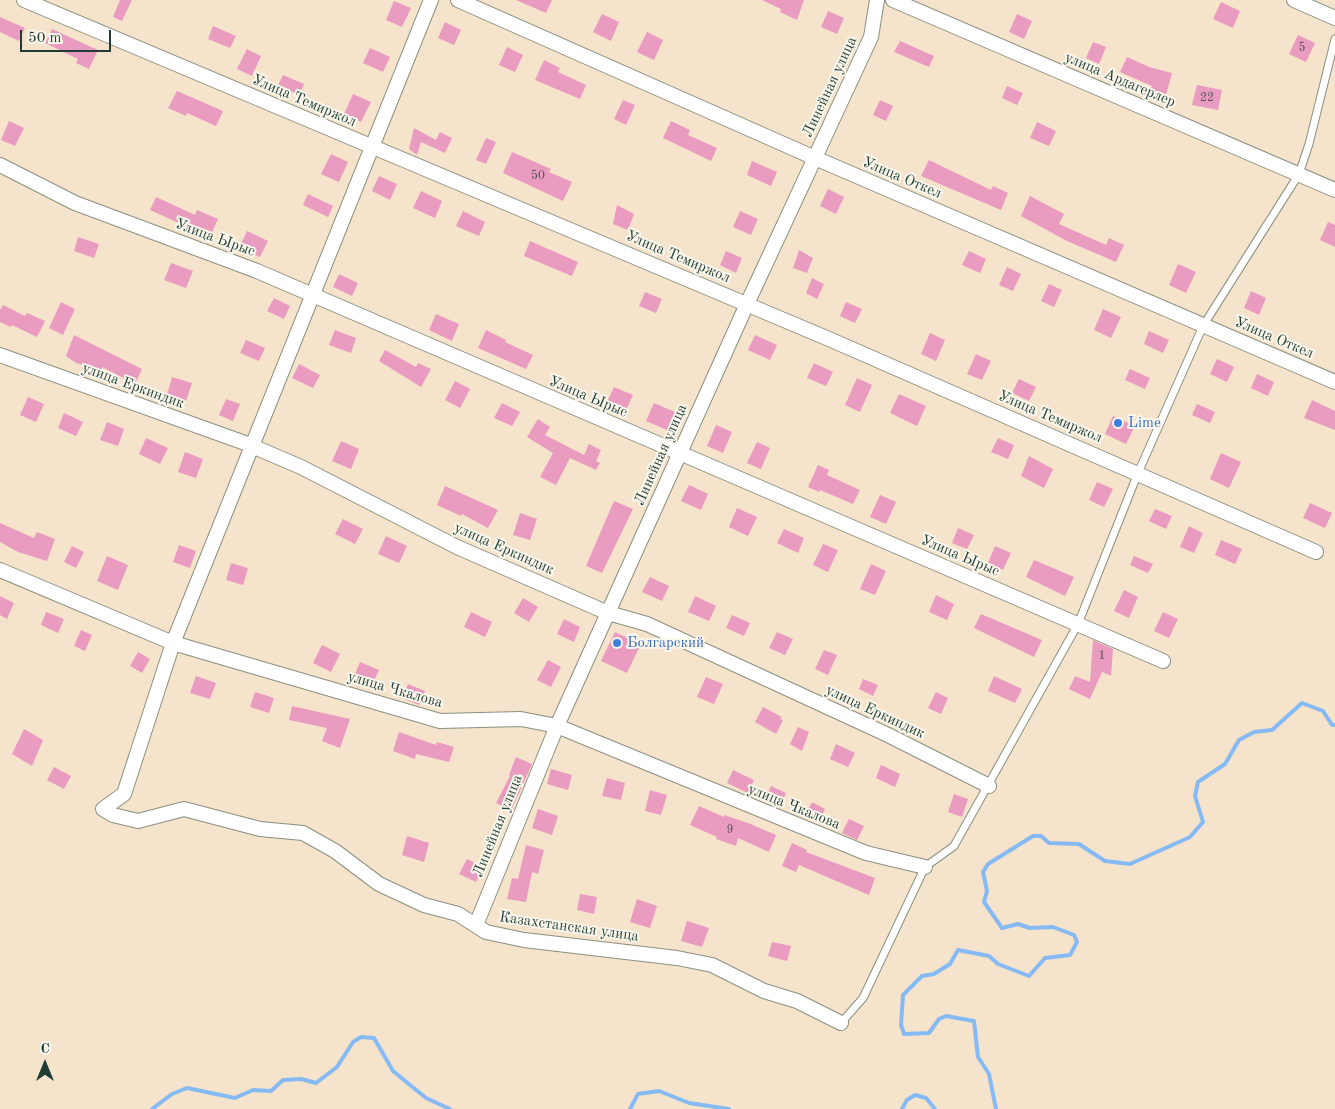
<!DOCTYPE html>
<meta charset="utf-8">
<style>
body{margin:0}
#map{position:relative;width:1335px;height:1109px;overflow:hidden;background:#f6e3cb;font-family:"Old Standard TT",serif}
canvas{display:block}
.north{position:absolute;left:20px;top:1039px;width:50px;height:50px;-webkit-text-stroke:4px #fbf7ec;paint-order:stroke;rotate:0deg;font-size:14px;font-weight:700;line-height:20px;text-align:center;color:#1f3d34}
.north::after{content:'';display:block;margin:auto;width:18px;height:22px;background:#1f3d34;clip-path:polygon(50% 0,100% 100%,50% 72%,0 100%)}
.scale{position:absolute;left:20px;top:30px;width:91px;height:22px;box-sizing:border-box;border:2px solid #1f3d34;border-top:0;padding-left:6px;font-size:15px;line-height:18px;white-space:nowrap;color:#1f3d34;-webkit-text-stroke:4px #fbf7ec;paint-order:stroke}
</style>
<div id="map">
<canvas width="1335" height="1109"></canvas>
<div class="north">С</div>
<div class="scale">50 m</div>
</div>
<script>
const c = document.querySelector('canvas').getContext('2d');
c.lineJoin = 'round';
function shape(rows) {
  const path = new Path2D();
  for (const r of rows) {
    path.moveTo(r[0], r[1]);
    for (let i = 2; i < r.length; i += 2) path.lineTo(r[i], r[i + 1]);
  }
  return path;
}
function trace(path, color, width, dash) {
  c.strokeStyle = color;
  c.lineWidth = width;
  c.lineCap = dash ? 'butt' : 'round';
  c.setLineDash(dash || []);
  c.stroke(path);
}
function fill(path, color) {
  c.fillStyle = color;
  c.fill(path, 'evenodd');
}
function write(font, color, halo, rows, align = 'center') {
  c.font = font + ' "Old Standard TT",serif';
  c.lineWidth = 4;
  c.setLineDash([]);
  c.textBaseline = 'middle';
  c.strokeStyle = halo;
  c.fillStyle = color;
  for (const [text, x, y, turn = 0] of rows) {
    c.save();
    c.translate(x, y);
    c.rotate((+turn || 0) * Math.PI / 180);
    c.textAlign = isNaN(turn) ? turn : align;
    if (halo) c.strokeText(text, 0, 0);
    c.fillText(text, 0, 0);
    c.restore();
  }
}
const stream = shape([
 [152,1109,172,1094,187,1088,235,1098,253,1090,271,1091,283,1080,301,1079,316,1083,337,1067,353,1042,361,1037,374,1038,393,1071,426,1098,450,1109],
 [630,1109,638,1094,659,1091,689,1103,729,1109],
 [902,1109,907,1100,915,1095,926,1098,935,1109],
 [996,1109,989,1074,978,1057,974,1021,946,1016,939,1019,929,1033,904,1034,901,1025,903,995,922,976,934,974,950,964,958,950,989,956,998,964,1029,976,1045,958,1070,955,1077,942,1074,935,1053,927,1030,928,1018,924,1002,928,984,902,987,891,983,872,988,864,1033,836,1041,836,1049,843,1079,844,1105,861,1130,864,1190,837,1203,822,1195,796,1198,782,1225,764,1239,740,1254,732,1272,730,1302,703,1323,711,1332,725,1335,725]
]);
const building = shape([
 [120,0,132,0,122,21,113,17],
 [516,0,552,0,546,13],
 [762,0,804,0,797,20,780,12,781,9],
 [394,1,411,8,402,27,386,20],
 [1221,2,1240,11,1233,28,1213,19],
 [828,11,844,18,837,34,821,27],
 [602,14,619,22,611,41,593,32],
 [1017,14,1032,21,1024,39,1009,32],
 [0,17,25,28,19,41,0,32],
 [445,22,461,30,454,45,438,38],
 [213,26,236,36,230,48,208,39],
 [52,29,98,50,89,69,76,63,78,59,45,43],
 [647,32,663,40,654,60,637,52],
 [1298,35,1315,43,1306,62,1289,54],
 [900,41,934,56,929,67,894,52],
 [1093,42,1106,47,1099,64,1086,58],
 [507,47,523,55,515,72,499,65],
 [370,48,390,57,383,72,363,63],
 [247,49,261,56,252,76,237,69],
 [1127,57,1149,67,1172,73,1166,95,1150,91,1152,86,1120,72],
 [544,60,560,68,558,72,586,85,580,99,535,80],
 [283,75,304,84,299,95,278,85],
 [1197,85,1222,90,1218,110,1192,105],
 [1007,86,1023,93,1017,105,1002,98],
 [177,91,223,111,216,126,187,113,186,116,168,108],
 [353,94,371,102,361,122,344,114],
 [623,100,635,105,626,125,614,119],
 [880,100,893,106,886,121,873,115],
 [9,121,24,128,15,146,1,140],
 [671,121,690,130,688,135,717,148,711,161,663,138],
 [1037,122,1056,131,1049,146,1030,138],
 [414,128,436,140,440,132,452,138,445,153,421,142,417,155,409,149],
 [486,138,496,142,486,164,476,160],
 [512,152,551,169,549,172,572,182,563,201,503,173],
 [331,154,348,162,339,182,321,174],
 [929,160,991,190,993,186,1008,193,1001,210,921,176],
 [752,161,777,172,771,186,747,175],
 [379,176,397,184,390,200,372,191],
 [828,189,844,197,836,214,820,206],
 [421,191,442,201,435,218,413,208],
 [308,194,333,206,328,217,303,205],
 [1030,196,1064,214,1059,224,1106,245,1109,238,1124,245,1116,262,1067,241,1021,216],
 [156,197,195,215,197,210,218,219,210,237,150,210],
 [617,205,634,214,628,230,613,224],
 [463,211,485,222,479,236,456,226],
 [740,211,758,219,751,235,733,227],
 [1328,222,1335,225,1335,247,1320,240],
 [247,231,268,241,260,257,239,248],
 [78,237,99,244,94,258,74,251],
 [530,241,578,262,572,276,524,256],
 [799,250,813,258,807,273,793,268],
 [726,251,742,258,736,273,720,265],
 [969,251,986,259,980,273,962,265],
 [171,263,193,271,186,288,164,280],
 [1178,264,1196,272,1186,293,1169,285],
 [1007,267,1021,274,1013,291,999,285],
 [339,274,358,283,352,296,333,287],
 [812,278,824,284,817,299,806,293],
 [1049,284,1062,290,1054,307,1041,301],
 [1251,291,1266,298,1259,315,1244,308],
 [645,292,662,299,656,313,639,306],
 [274,298,290,306,284,319,267,311],
 [61,302,75,309,63,335,49,328],
 [846,302,862,309,855,323,840,316],
 [3,305,25,316,27,313,45,321,37,337,12,325,11,327,0,322,0,310],
 [1103,309,1121,317,1111,338,1094,330],
 [436,314,459,324,452,341,429,330],
 [335,330,356,338,351,353,329,345],
 [486,330,506,340,505,342,533,355,526,369,478,348],
 [1149,331,1169,340,1163,353,1144,344],
 [930,333,945,340,936,361,921,354],
 [74,335,142,369,135,384,102,367,101,371,76,363,66,356],
 [755,335,777,345,770,360,748,350],
 [246,340,265,348,259,361,240,353],
 [385,350,416,367,418,363,431,369,421,387,379,361],
 [976,354,991,361,982,380,967,374],
 [1217,359,1234,367,1227,382,1210,374],
 [814,363,833,372,826,386,807,378],
 [299,364,320,375,313,388,292,378],
 [1130,369,1150,378,1145,389,1125,380],
 [1257,374,1274,382,1268,396,1251,388],
 [172,377,192,383,186,401,167,395],
 [857,378,872,385,860,412,845,405],
 [1019,379,1036,387,1029,401,1012,393],
 [455,381,470,389,460,408,445,400],
 [614,387,633,395,626,410,607,402],
 [899,394,926,406,917,426,890,413],
 [28,397,44,404,36,422,20,415],
 [226,399,240,404,233,421,219,415],
 [1312,400,1335,411,1335,430,1304,418],
 [502,403,520,412,512,426,494,418],
 [654,403,675,412,667,430,646,421],
 [1197,404,1215,412,1210,423,1192,415],
 [64,413,83,422,76,436,58,428],
 [1113,416,1135,426,1126,444,1105,434],
 [538,419,550,427,545,435,584,455,589,444,601,450,596,461,600,463,596,470,570,458,556,485,540,477,553,453,527,437],
 [107,422,124,429,118,446,100,440],
 [716,425,732,432,723,453,707,446],
 [146,438,168,448,160,464,139,454],
 [998,438,1014,445,1008,459,991,452],
 [341,441,359,449,351,469,332,461],
 [757,442,770,448,761,469,747,463],
 [185,452,203,459,196,478,178,472],
 [1221,453,1241,462,1229,488,1210,479],
 [1029,456,1053,469,1044,488,1021,476],
 [818,465,829,470,827,475,860,490,853,504,820,490,819,492,808,487],
 [1097,482,1113,489,1104,507,1089,500],
 [689,485,708,494,701,510,681,501],
 [445,486,498,510,488,528,462,514,461,516,437,505],
 [880,495,896,502,886,524,870,517],
 [614,501,633,509,602,573,586,566],
 [1310,503,1332,513,1325,528,1303,518],
 [737,508,757,517,748,536,729,527],
 [1155,509,1172,516,1166,529,1149,521],
 [520,513,537,519,530,540,513,535],
 [343,519,363,529,355,544,335,534],
 [0,523,34,538,37,532,55,539,47,561,18,552,0,542],
 [1189,526,1203,533,1194,553,1180,547],
 [958,528,974,535,967,549,952,543],
 [784,529,804,538,798,553,777,543],
 [386,536,407,546,399,563,378,554],
 [1221,540,1242,549,1235,564,1215,555],
 [823,544,838,550,828,572,813,565],
 [179,545,196,551,190,568,173,562],
 [72,546,84,552,76,568,64,562],
 [995,546,1011,553,1003,570,988,563],
 [107,556,128,565,118,590,97,581],
 [1134,556,1153,564,1148,573,1130,565],
 [1034,560,1074,577,1065,596,1026,577],
 [231,563,248,568,243,585,226,580],
 [871,564,886,571,875,595,860,589],
 [650,577,669,586,662,601,642,592],
 [1124,590,1138,597,1129,618,1114,611],
 [936,595,954,604,947,620,929,612],
 [0,596,14,603,7,619,0,615],
 [695,596,716,606,709,621,688,612],
 [523,598,538,607,529,622,514,613],
 [46,612,64,619,58,633,41,625],
 [471,612,492,622,485,637,464,627],
 [1163,612,1178,619,1169,638,1154,631],
 [981,614,1042,640,1034,657,974,628],
 [732,615,750,623,744,636,726,628],
 [564,619,580,627,574,642,557,634],
 [81,630,92,635,85,651,74,646],
 [615,632,641,644,627,673,601,661],
 [777,632,793,639,785,655,769,648],
 [1093,640,1113,649,1111,676,1102,672,1090,699,1069,689,1075,676,1090,682],
 [322,645,340,654,331,672,313,663],
 [824,650,837,655,828,675,815,669],
 [138,652,150,659,142,673,130,666],
 [548,660,561,667,551,687,537,680],
 [360,662,379,670,370,689,352,681],
 [196,676,216,683,210,699,190,693],
 [994,676,1022,689,1015,703,988,691],
 [706,677,723,684,714,704,697,697],
 [863,679,878,685,873,696,859,689],
 [408,684,425,691,419,705,402,698],
 [255,692,274,698,269,713,250,707],
 [936,692,948,698,941,714,928,708],
 [292,706,350,719,340,748,322,741,327,728,289,720],
 [763,707,782,717,780,719,783,720,776,734,755,722],
 [798,727,809,732,802,751,790,744],
 [24,729,43,740,32,766,12,754],
 [399,732,436,745,437,742,454,747,449,762,416,754,415,759,393,751],
 [836,744,855,753,848,767,830,759],
 [516,757,532,764,511,811,496,803,510,776,509,775],
 [881,765,900,774,895,787,876,778],
 [54,767,71,776,64,789,47,780],
 [551,769,572,775,568,790,547,784],
 [733,770,754,780,748,793,727,783],
 [607,778,625,783,621,800,602,796],
 [771,786,786,793,781,805,766,798],
 [650,790,667,795,661,815,645,811],
 [954,794,968,799,962,817,948,812],
 [812,802,825,809,819,822,805,815],
 [699,806,724,817,724,815,748,823,776,835,769,852,738,838,736,846,716,839,717,837,690,825],
 [538,809,558,816,552,835,532,828],
 [849,819,864,826,857,840,842,833],
 [407,836,429,843,424,862,402,855],
 [792,843,807,850,806,852,875,878,869,895,799,865,796,872,782,866],
 [526,845,544,850,538,874,532,872,526,902,507,899,512,878,518,879],
 [467,859,484,867,476,882,459,874],
 [580,894,597,897,594,914,577,910],
 [637,899,657,906,650,928,630,922],
 [687,921,709,928,702,947,681,941],
 [772,942,791,946,787,961,768,956]
]);
const service = shape([
 [841,1023,863,998,925,867,954,846,1078,624,1138,473,1203,326,1299,174,1309,144,1335,39]
]);
const minor = shape([
 [24,0,829,339,1316,552],
 [431,0,173,643,124,794,103,809,113,815,138,821,184,809,260,829,303,833,335,851,379,884,424,905,458,914,486,932,524,940,677,958,712,965,764,991,797,1001,841,1023],
 [458,0,815,158,1335,382],
 [893,0,1335,190],
 [1294,0,1335,18],
 [0,165,75,203,257,271,1163,661],
 [0,355,245,443,301,467,457,547,608,613,647,624,888,735,989,786],
 [0,570,173,643,440,721,521,719,557,726,866,853,925,867],
 [476,925,557,726,747,304,871,37,877,0]
]);
const markers = [
 [1118,423,5,"#3f7fe0"],
 [617,643,5,"#3f7fe0"]
];
const numberNames = [
 ["5",1302,48],
 ["22",1207,98],
 ["50",538,176],
 ["1",1102,656],
 ["9",730,830]
];
const streetNames = [
 ["улица Ардагерлер",1120,80,23],
 ["Линейная улица",830,87,-65],
 ["Улица Темиржол",304,101,23],
 ["Улица Откел",902,178,23],
 ["Улица Ырыс",215,238,20],
 ["Улица Темиржол",678,257,23],
 ["Улица Откел",1274,338,23],
 ["улица Еркиндик",133,386,20],
 ["Улица Ырыс",588,397,23],
 ["Улица Темиржол",1050,417,23],
 ["Линейная улица",661,455,-66],
 ["улица Еркиндик",504,549,24],
 ["Улица Ырыс",960,556,23],
 ["улица Чкалова",395,690,16],
 ["улица Еркиндик",875,712,25],
 ["улица Чкалова",794,807,22],
 ["Линейная улица",498,826,-68],
 ["Казахстанская улица",569,927,8]
];
const shopNames = [
 ["Lime",1128,423],
 ["Болгарский",627,643]
];
trace(stream, '#85baf4', 4);
fill(building, '#ea9bc0');
trace(service, '#8a9080', 9);
trace(minor, '#8a9080', 16);
trace(service, '#fff', 7);
trace(minor, '#fff', 14);
for (const [x, y, r, color] of markers) {
  const dot = new Path2D();
  dot.arc(x, y, r, 0, 2 * Math.PI);
  c.fillStyle = color;
  c.fill(dot);
  trace(dot, '#fbf7ec', 2);
}
write('12px', '#525457', null, numberNames);
write('15px', '#1f3d34', '#fbf7ec', streetNames);
write('15px', '#366cbe', '#fbf7ec', shopNames, 'left');
</script>
